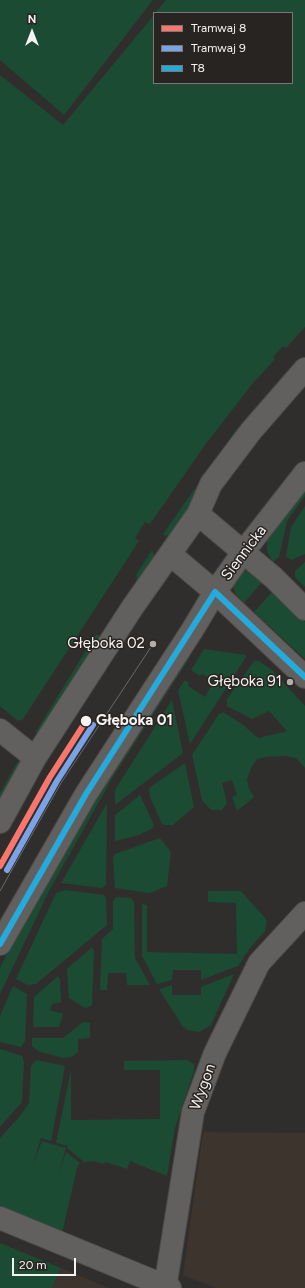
<!DOCTYPE html>
<meta charset="utf-8">
<style>
body{margin:0}
#map{position:relative;width:305px;height:1288px;overflow:hidden;background:#302e2c;font-family:Figtree,sans-serif}
canvas{display:block}
.legend{position:absolute;left:153px;top:12px;width:140px;height:72px;box-sizing:border-box;background:#282421;border:1px solid #7a7774;margin:0;padding:5px 7px;list-style:none;font-size:12px;color:#f6f3f1}
.legend li{display:flex;align-items:center;gap:8px;height:20px}
.legend b{width:20px;border:1px solid #7a7774}
.north{position:absolute;left:12px;top:12px;width:40px;height:40px;-webkit-text-stroke:3px #282421;paint-order:stroke;rotate:0deg;font-size:11px;font-weight:700;line-height:16px;text-align:center;color:#f6f3f1}
.north::after{content:'';display:block;margin:auto;width:14px;height:18px;background:#f6f3f1;clip-path:polygon(50% 0,100% 100%,50% 72%,0 100%)}
.scale{position:absolute;left:12px;top:1258px;width:64px;height:18px;box-sizing:border-box;border:2px solid #f6f3f1;border-top:0;padding-left:5px;font-size:12px;line-height:14px;white-space:nowrap;color:#f6f3f1;-webkit-text-stroke:3px #282421;paint-order:stroke}
</style>
<div id="map">
<canvas width="305" height="1288"></canvas>
<ul class="legend">
<li><b style="height:5px;background:#f8766c"></b>Tramwaj 8</li>
<li><b style="height:5px;background:#7aa2e7"></b>Tramwaj 9</li>
<li><b style="height:5px;background:#26a9db"></b>T8</li>
</ul>
<div class="north">N</div>
<div class="scale">20 m</div>
</div>
<script>
const c = document.querySelector('canvas').getContext('2d');
c.lineJoin = 'round';
function fill(path, color) {
  c.fillStyle = color;
  c.fill(path, 'evenodd');
}
function shape(rows) {
  const path = new Path2D();
  for (const r of rows) {
    path.moveTo(r[0], r[1]);
    for (let i = 2; i < r.length; i += 2) path.lineTo(r[i], r[i + 1]);
  }
  return path;
}
function trace(path, color, width, dash) {
  c.strokeStyle = color;
  c.lineWidth = width;
  c.lineCap = dash ? 'butt' : 'round';
  c.setLineDash(dash || []);
  c.stroke(path);
}
function write(font, color, halo, rows, align = 'center') {
  c.font = font + ' Figtree,sans-serif';
  c.lineWidth = 3;
  c.setLineDash([]);
  c.textBaseline = 'middle';
  c.strokeStyle = halo;
  c.fillStyle = color;
  for (const [text, x, y, turn = 0] of rows) {
    c.save();
    c.translate(x, y);
    c.rotate((+turn || 0) * Math.PI / 180);
    c.textAlign = isNaN(turn) ? turn : align;
    if (halo) c.strokeText(text, 0, 0);
    c.fillText(text, 0, 0);
    c.restore();
  }
}
const built = shape([
 [203,1132,305,1133,305,1288,216,1288,183,1275],
 [61,1268,109,1288,52,1288]
]);
const green = shape([
 [0,0,153,0,64,115,0,60],
 [166,0,305,0,305,327,286,348,283,346,273,357,275,359,253,383,205,445,150,524,145,522,135,538,139,541,23,719,18,721,0,706,0,75,63,125,154,15,154,83,292,83,292,13,155,13],
 [288,370,290,373,173,534,165,536,163,534,236,430],
 [305,480,305,496,287,521,279,557,273,562,267,551,267,537],
 [305,506,305,554,291,560,286,556,291,527],
 [152,550,156,559,137,581,136,575],
 [305,562,305,587,295,577,295,571],
 [247,571,251,571,263,581,244,603,235,593,233,586,240,574],
 [273,591,305,622,305,659,254,612],
 [96,634,103,638,40,731,35,733],
 [189,649,190,657,113,777,50,889,0,994,0,968,33,900],
 [204,649,246,655,246,657,190,744,178,690,185,680,189,683,188,686,205,697,214,681,202,674,200,676,191,670],
 [254,661,259,661,272,670,305,706,305,768,296,758,286,756,267,757,257,759,251,768,247,779,249,789,254,797,237,811,232,797,237,795,232,780,222,783,227,803,222,810,214,810,210,809,202,800,192,755,219,714,223,712,242,724,258,738,287,731,269,711,252,719,227,706,227,699],
 [172,700,183,753,115,805,115,790],
 [18,761,18,768,0,808,0,793],
 [185,763,194,807,173,825,164,825,162,824,150,797,149,788],
 [140,795,154,825,153,828,139,835,115,841,115,815],
 [107,803,106,884,102,888,61,883],
 [160,838,171,852,167,886,150,893,115,888,113,857,115,854],
 [65,890,104,895,106,899,107,925,36,984,28,985,16,979,56,893],
 [208,891,241,891,265,918,267,922,265,931,250,948,238,966,201,980,201,970,173,970,172,980,157,984,142,956,142,904,147,905,147,952,237,954,236,903,208,902],
 [117,897,131,898,134,902,135,958,150,985,127,985,126,973,108,973,107,990,100,990,102,939,113,929,113,901],
 [92,947,94,951,92,1006,85,1008,69,998,67,971,68,968],
 [234,974,211,1025,199,1032,188,1030,183,1027,159,989,172,985,172,995,201,995,201,987],
 [58,976,60,980,61,1002,52,1004,50,1010,63,1014,59,1027,33,1027,34,997],
 [13,986,27,994,25,1041,21,1047,0,1042,0,1016],
 [83,1022,90,1023,90,1038,78,1039,78,1052,72,1057,63,1058,38,1051,32,1046,32,1038,63,1038],
 [0,1049,22,1056,24,1062,22,1102,0,1127],
 [36,1060,65,1066,51,1141,41,1138,32,1167,42,1141,66,1148,59,1173,66,1152,80,1163,77,1168,62,1233,0,1208,0,1138,20,1116,29,1103,31,1066],
 [187,1060,194,1064,194,1071,175,1128,167,1176,130,1161,127,1169,106,1162,103,1164,94,1161,84,1162,67,1148,68,1146,56,1143,71,1070,71,1120,160,1119,160,1070,124,1070,124,1061],
 [0,1243,61,1268,52,1288,0,1288]
]);
const minor = shape([
 [198,514,274,578,305,609],
 [170,554,215,592,305,677],
 [0,730,35,758],
 [0,822,35,758,132,608,198,514,211,484,251,431,305,369],
 [0,944,86,794,193,629,215,592,244,551,305,473],
 [0,1218,170,1288],
 [165,1288,193,1112,215,1053,259,963,305,913]
]);
const tram = shape([
 [0,891,61,783,153,644]
]);
const bus1 = shape([
 [215,592,305,677],
 [0,944,86,794,215,592]
]);
const tram1 = shape([
 [0,866,50,777,86,721]
]);
const tram2 = shape([
 [7,870,57,781,93,725]
]);
const markers = [
 [153,644,4,"#b1aeac"],
 [290,682,4,"#b1aeac"],
 [86,721,6,"#f6f3f1"]
];
const streetNames = [
 ["Siennicka",244,553,-53],
 ["Wygon",203,1087,-70]
];
const poiNames = [
 ["Głęboka 02",145,644],
 ["Głęboka 91",282,682]
];
const stopNames = [
 ["Głęboka 01",96,721]
];
fill(built, '#3c342d');
fill(green, '#1b4b33');
trace(minor, '#4d4b49', 24);
trace(minor, '#61605e', 22);
trace(tram, '#6a6968', 1);
trace(bus1, '#26a9db', 6);
trace(tram1, '#f8766c', 6);
trace(tram2, '#7aa2e7', 6);
for (const [x, y, r, color] of markers) {
  const dot = new Path2D();
  dot.arc(x, y, r, 0, 2 * Math.PI);
  c.fillStyle = color;
  c.fill(dot);
  trace(dot, '#282421', 1.5);
}
write('15px', '#f6f3f1', '#282421', streetNames);
write('15px', '#f6f3f1', '#282421', poiNames, 'right');
write('bold 15px', '#f6f3f1', '#282421', stopNames, 'left');
</script>
